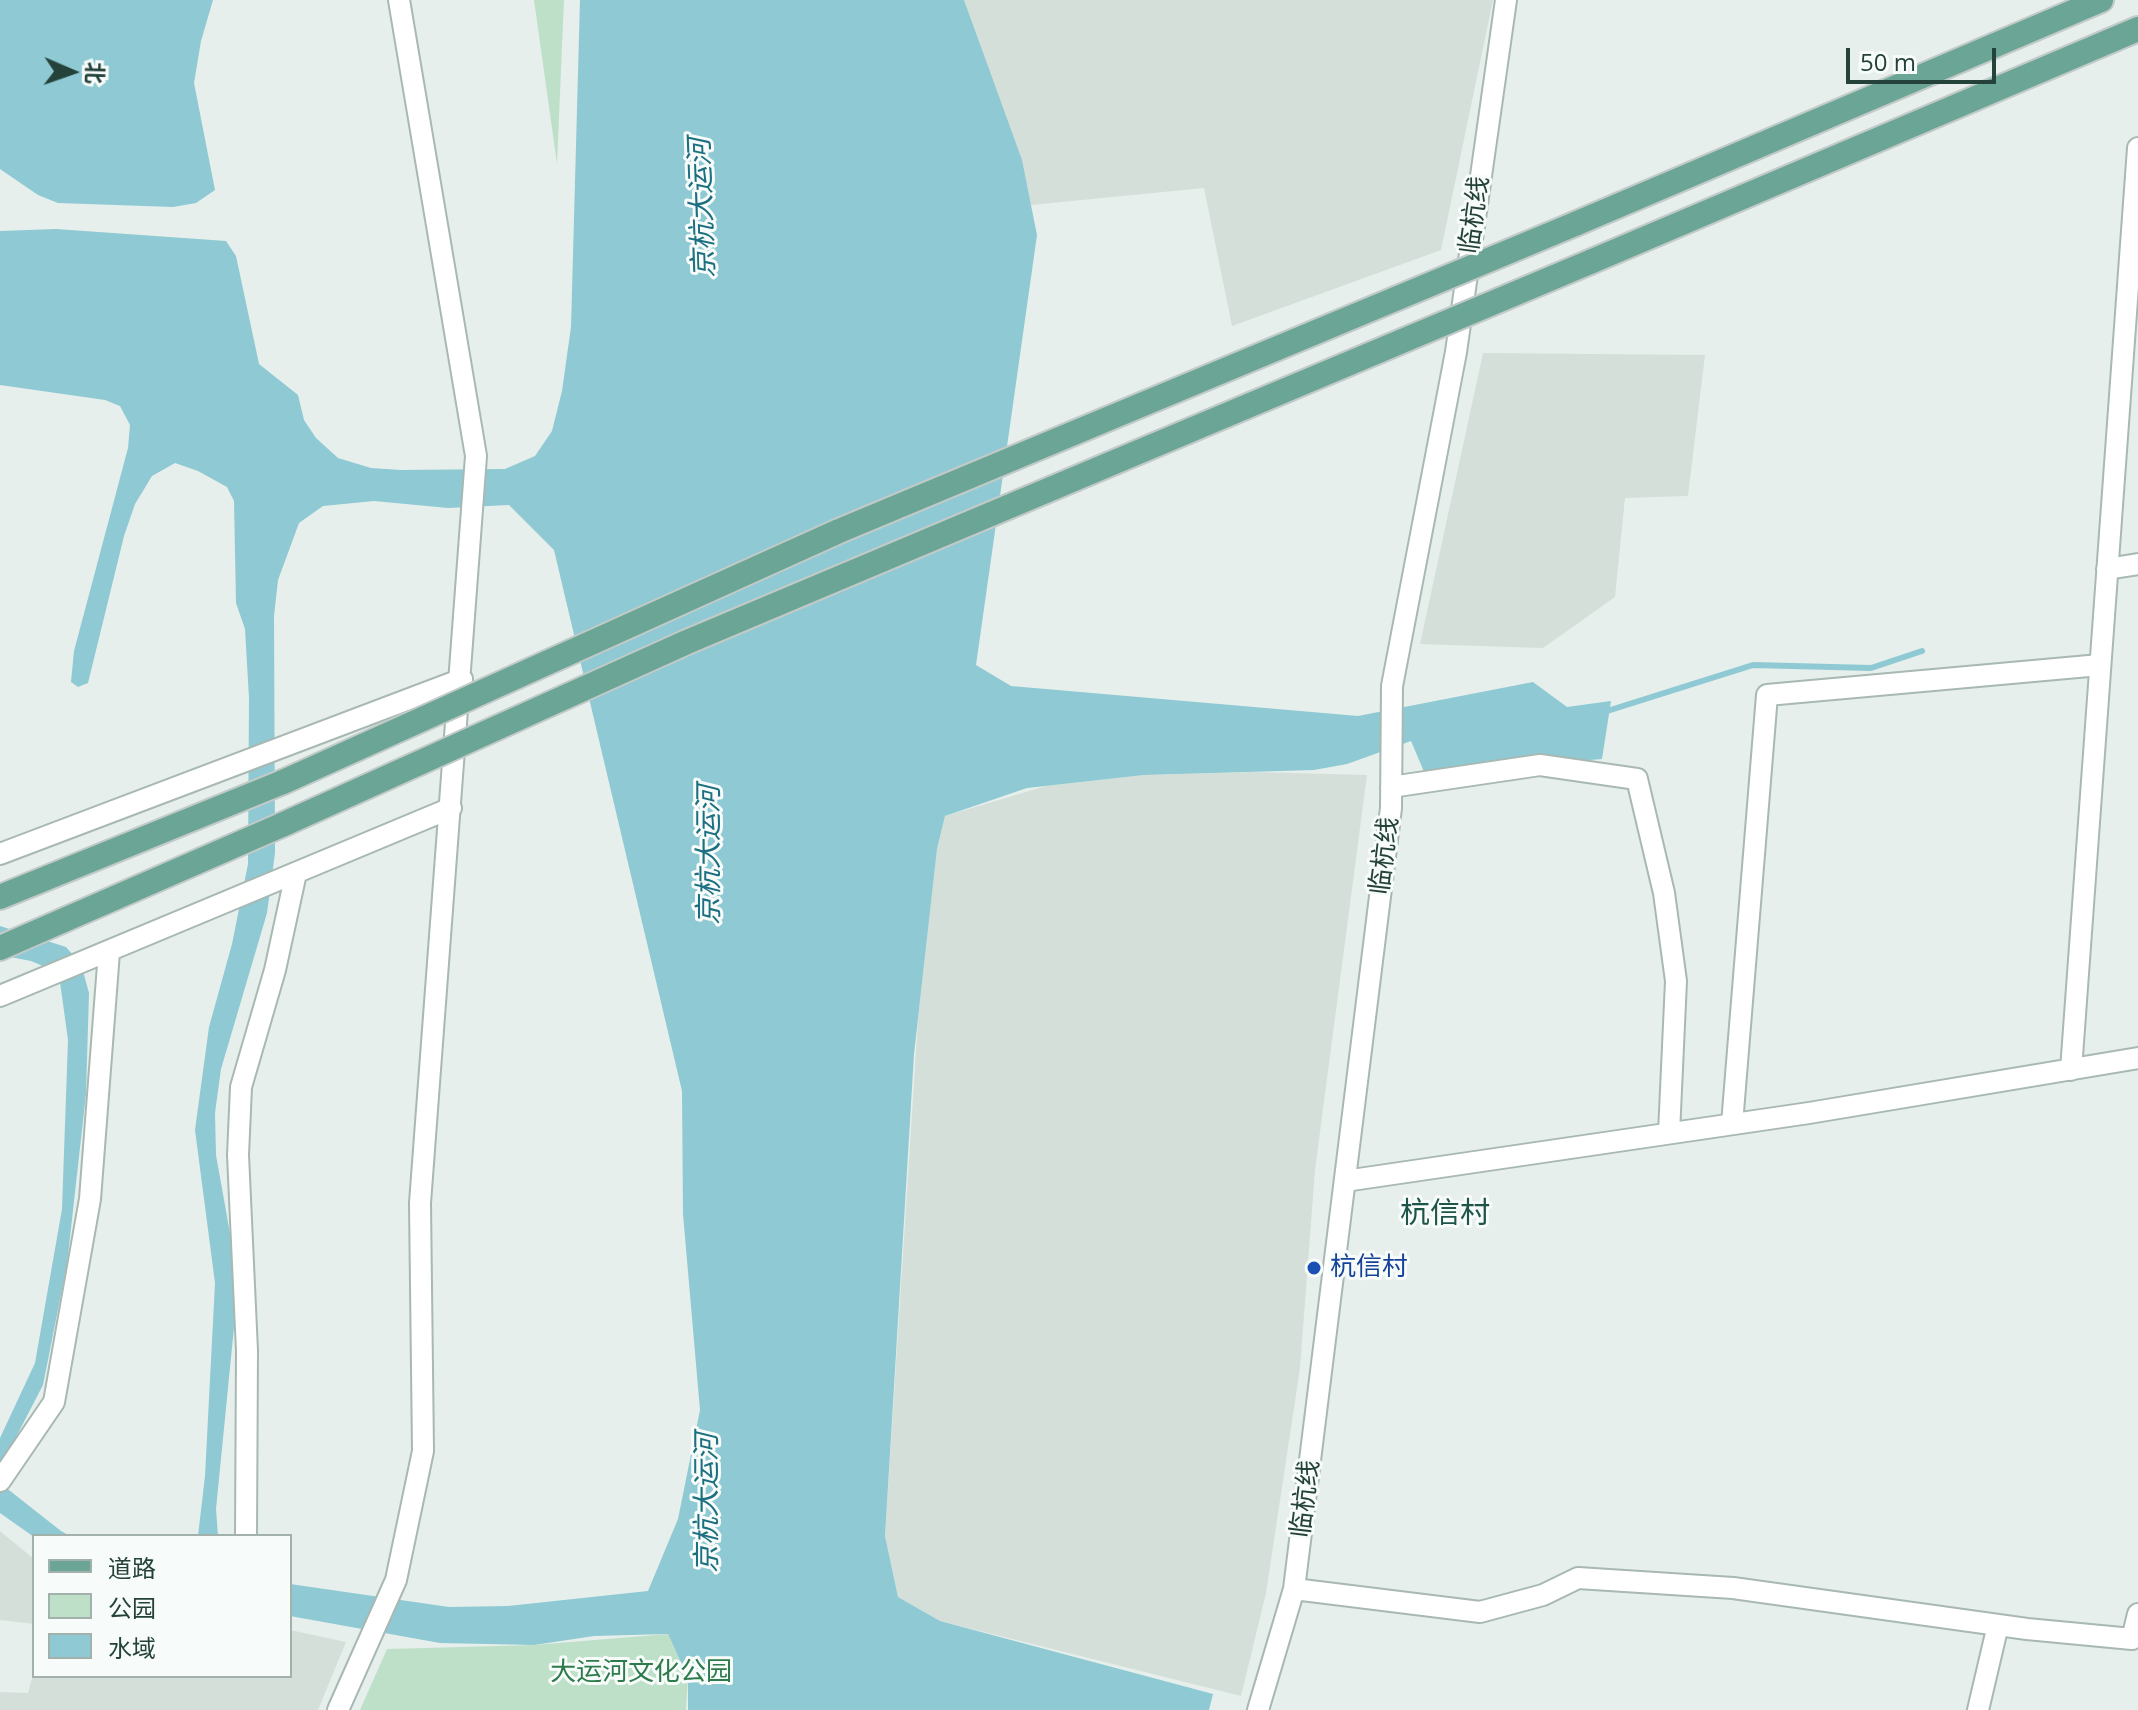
<!DOCTYPE html>
<meta charset="utf-8">
<style>
body{margin:0}
#map{position:relative;width:2138px;height:1710px;overflow:hidden;background:#e6efeb;font-family:"Open Sans","Noto Sans SC",sans-serif}
canvas{display:block}
.legend{position:absolute;left:32px;top:1534px;width:260px;height:144px;box-sizing:border-box;background:#f7fbf9;border:2px solid #a3b1ad;margin:0;padding:10px 14px;list-style:none;font-size:24px;color:#24423a}
.legend li{display:flex;align-items:center;gap:16px;height:40px}
.legend b{width:40px;border:2px solid #a3b1ad}
.north{position:absolute;left:32px;top:32px;width:80px;height:80px;-webkit-text-stroke:6px #f7fbf9;paint-order:stroke;rotate:92deg;font-size:22px;font-weight:700;line-height:32px;text-align:center;color:#24423a}
.north::after{content:'';display:block;margin:auto;width:28px;height:36px;background:#24423a;clip-path:polygon(50% 0,100% 100%,50% 72%,0 100%)}
.scale{position:absolute;left:1846px;top:48px;width:150px;height:36px;box-sizing:border-box;border:4px solid #24423a;border-top:0;padding-left:10px;font-size:24px;line-height:28px;white-space:nowrap;color:#24423a;-webkit-text-stroke:6px #f7fbf9;paint-order:stroke}
</style>
<div id="map">
<canvas width="2138" height="1710"></canvas>
<ul class="legend">
<li><b style="height:10px;background:#6aa596"></b>道路</li>
<li><b style="height:22px;background:#bfe0c8"></b>公园</li>
<li><b style="height:22px;background:#8ec9d4"></b>水域</li>
</ul>
<div class="north">北</div>
<div class="scale">50 m</div>
</div>
<script>
const c = document.querySelector('canvas').getContext('2d');
c.lineJoin = 'round';
function fill(path, color) {
  c.fillStyle = color;
  c.fill(path, 'evenodd');
}
function shape(rows) {
  const path = new Path2D();
  for (const r of rows) {
    path.moveTo(r[0], r[1]);
    for (let i = 2; i < r.length; i += 2) path.lineTo(r[i], r[i + 1]);
  }
  return path;
}
function trace(path, color, width, dash) {
  c.strokeStyle = color;
  c.lineWidth = width;
  c.lineCap = dash ? 'butt' : 'round';
  c.setLineDash(dash || []);
  c.stroke(path);
}
function write(font, color, halo, rows, align = 'center') {
  c.font = font + ' "Open Sans","Noto Sans SC",sans-serif';
  c.lineWidth = 6;
  c.setLineDash([]);
  c.textBaseline = 'middle';
  c.strokeStyle = halo;
  c.fillStyle = color;
  for (const [text, x, y, turn = 0] of rows) {
    c.save();
    c.translate(x, y);
    c.rotate((+turn || 0) * Math.PI / 180);
    c.textAlign = isNaN(turn) ? turn : align;
    if (halo) c.strokeText(text, 0, 0);
    c.fillText(text, 0, 0);
    c.restore();
  }
}
const built = shape([
 [964,0,1493,0,1441,250,1232,326,1204,188,1031,205,1021,160],
 [1483,353,1705,355,1688,496,1625,498,1615,597,1543,648,1420,644],
 [1257,772,1367,775,1315,1170,1300,1368,1266,1593,1241,1696,940,1621,898,1597,885,1536,918,1019,937,849,945,816,1046,786,1144,775],
 [0,1531,34,1559,34,1624,0,1620],
 [290,1630,346,1642,318,1710,0,1710,0,1692,28,1693,34,1670,34,1676,290,1676]
]);
const green = shape([
 [534,0,564,0,557,164],
 [668,1634,688,1678,686,1710,360,1710,387,1649,534,1645]
]);
const water = shape([
 [0,0,213,0,201,41,194,83,215,190,196,203,173,207,58,203,38,195,0,169],
 [580,0,964,0,1022,160,1037,235,976,665,1011,686,1358,716,1533,682,1567,707,1611,701,1602,759,1425,774,1411,741,1347,764,1314,770,1144,775,1027,788,945,816,937,849,914,1054,885,1536,898,1597,940,1621,1213,1694,1209,1710,688,1710,688,1678,668,1634,594,1636,534,1645,440,1643,290,1616,290,1584,449,1607,508,1606,648,1591,678,1519,700,1410,683,1214,682,1091,554,550,509,505,448,508,374,501,323,506,299,523,278,580,274,616,275,853,267,913,221,1069,215,1113,216,1155,231,1239,236,1307,216,1509,218,1536,198,1536,205,1476,215,1283,195,1130,209,1027,232,944,248,864,249,698,245,629,236,603,234,501,227,487,198,471,175,463,152,476,135,504,124,536,88,683,78,687,71,682,74,651,128,448,130,425,120,406,105,400,0,385,0,231,56,229,226,241,236,256,259,364,298,395,304,420,316,438,338,458,371,468,401,470,505,469,535,456,552,431,562,391,571,327],
 [0,926,66,947,81,964,89,993,86,1094,67,1264,43,1385,0,1468,0,1438,35,1363,62,1209,68,1040,60,982,50,969,31,961,0,955],
 [0,1483,61,1531,70,1536,34,1537,0,1513]
]);
const stream = shape([
 [1604,712,1753,665,1871,668,1922,651]
]);
const minor = shape([
 [2107,569,2138,564],
 [1391,787,1540,765,1637,779,1664,893,1676,981,1669,1133],
 [0,854,462,679],
 [0,996,451,808],
 [2071,1070,2138,148],
 [1732,1124,1767,695,2100,665],
 [1345,1181,1809,1113,2138,1058],
 [0,1481,54,1402,90,1199,109,952],
 [246,1536,247,1351,238,1155,241,1087,275,970,296,873],
 [1294,1589,1480,1612,1543,1595,1578,1578,1733,1588,2027,1629,2132,1639,2138,1614],
 [338,1710,396,1580,423,1451,420,1203,476,456,399,0],
 [1258,1710,1294,1589,1391,808,1392,686,1456,352,1506,0],
 [1978,1710,1998,1625]
]);
const major = shape([
 [1575,224,2101,0],
 [1590,262,2138,29],
 [0,897,283,782],
 [0,948,284,824]
]);
const majorBridge = shape([
 [283,782,839,531,1575,224],
 [284,824,687,642,1590,262]
]);
const markers = [
 [1314,1268,8,"#1a4fb4"]
];
const streetNames = [
 ["临杭线",1475,215,-82],
 ["临杭线",1385,856,-83],
 ["临杭线",1306,1499,-83]
];
const transitNames = [
 ["杭信村",1330,1268]
];
const parkNames = [
 ["大运河文化公园",641,1673]
];
const waterNames = [
 ["京杭大运河",703,208,-92],
 ["京杭大运河",710,855,-90],
 ["京杭大运河",708,1503,-90]
];
const quarterNames = [
 ["杭信村",1445,1214]
];
fill(built, '#d4dfda');
fill(green, '#bfe0c8');
fill(water, '#8ec9d4');
trace(stream, '#8ec9d4', 6);
trace(minor, '#a8b8b2', 24);
trace(major, '#c2cac8', 28);
trace(minor, '#fff', 20);
trace(major, '#6aa596', 24);
trace(majorBridge, '#c2cac8', 28, []);
trace(majorBridge, '#6aa596', 24);
for (const [x, y, r, color] of markers) {
  const dot = new Path2D();
  dot.arc(x, y, r, 0, 2 * Math.PI);
  c.fillStyle = color;
  c.fill(dot);
  trace(dot, '#f7fbf9', 3);
}
write('26px', '#24423a', '#f7fbf9', streetNames);
write('26px', '#164399', '#f7fbf9', transitNames, 'left');
write('26px', '#2d7a4b', '#f7fbf9', parkNames);
write('italic 28px', '#1c6f80', '#f7fbf9', waterNames);
write('30px', '#1f5548', '#f7fbf9', quarterNames);
</script>
